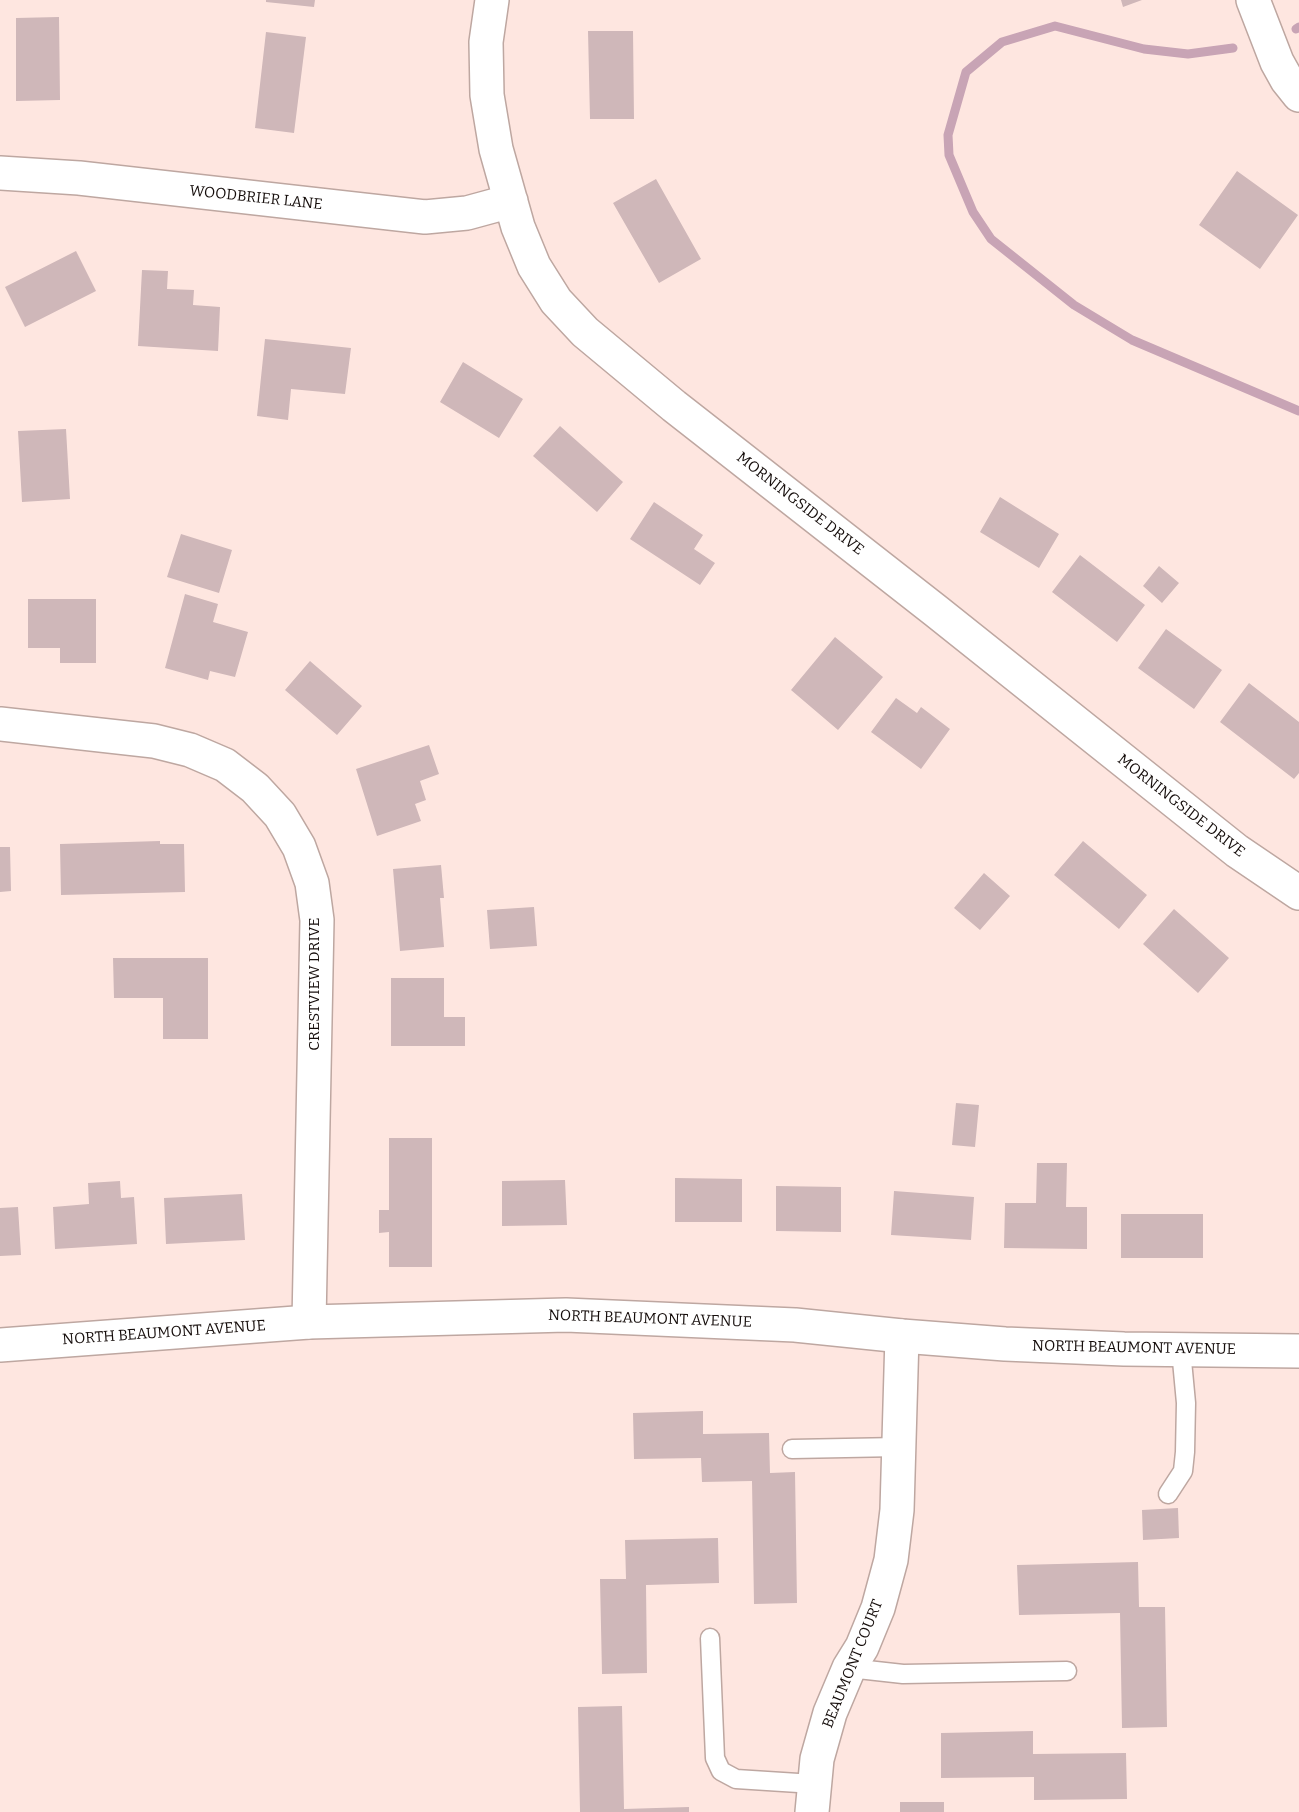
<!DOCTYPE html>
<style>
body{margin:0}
canvas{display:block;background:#fee6e0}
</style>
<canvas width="1299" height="1812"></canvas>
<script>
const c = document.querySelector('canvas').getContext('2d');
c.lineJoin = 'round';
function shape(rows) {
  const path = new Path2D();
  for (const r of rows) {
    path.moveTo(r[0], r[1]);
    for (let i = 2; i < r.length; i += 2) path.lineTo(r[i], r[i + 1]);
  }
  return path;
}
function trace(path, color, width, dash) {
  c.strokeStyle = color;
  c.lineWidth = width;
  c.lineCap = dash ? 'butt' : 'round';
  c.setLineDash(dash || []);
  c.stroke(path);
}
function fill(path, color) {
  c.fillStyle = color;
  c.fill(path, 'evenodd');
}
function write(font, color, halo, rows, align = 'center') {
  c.font = font + ' Bitter,serif';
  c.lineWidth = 4.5;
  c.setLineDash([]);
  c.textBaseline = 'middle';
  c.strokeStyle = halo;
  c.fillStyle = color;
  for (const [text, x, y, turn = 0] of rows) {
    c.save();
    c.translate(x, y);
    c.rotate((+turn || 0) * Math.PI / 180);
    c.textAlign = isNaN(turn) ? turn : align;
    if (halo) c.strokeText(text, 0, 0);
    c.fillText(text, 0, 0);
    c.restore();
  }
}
const stream = shape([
 [1296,29,1299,27],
 [1233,48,1188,54,1144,49,1055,26,1002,42,966,72,948,135,949,155,973,212,991,239,1074,305,1132,340,1299,411]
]);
const building = shape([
 [266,0,315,0,314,7,266,2],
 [1121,0,1142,0,1123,7],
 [59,17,60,100,16,101,16,18],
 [588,31,633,31,634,119,590,119],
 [266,32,306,37,294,133,255,128],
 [1237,171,1298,215,1260,269,1199,225],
 [656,179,701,259,659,283,613,203],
 [76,251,96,291,25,327,5,287],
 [142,270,168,271,167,289,194,290,193,305,220,307,218,351,138,346],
 [265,339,351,348,345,394,291,389,288,420,257,416],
 [463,362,523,399,499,438,440,402],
 [560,426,623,482,597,512,533,456],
 [66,429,70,499,22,502,18,431],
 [1000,497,1059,534,1039,568,980,532],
 [654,502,703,535,694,549,715,563,700,585,630,539],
 [181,534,232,550,219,593,167,577],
 [1080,555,1145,605,1117,642,1052,592],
 [1159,566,1179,583,1162,603,1143,586],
 [185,594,218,604,213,622,248,632,235,677,210,671,208,680,165,668],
 [28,599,96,599,96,663,60,663,60,648,28,648],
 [1166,629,1222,670,1194,709,1138,668],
 [835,637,883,677,838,730,791,690],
 [310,661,362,706,337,735,285,690],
 [1249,683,1299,722,1299,773,1294,779,1220,722],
 [896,698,917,713,921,707,950,729,921,769,871,732],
 [429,745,439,774,420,781,426,800,415,804,421,821,377,836,356,769],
 [160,841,160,844,184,844,185,892,61,895,60,844],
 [1083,841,1147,895,1119,929,1054,875],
 [0,847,10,847,11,891,0,892],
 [441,865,444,898,440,898,444,947,400,951,393,869],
 [984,873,1010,896,980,930,954,908],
 [534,907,537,946,490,949,487,910],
 [1174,909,1229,958,1198,993,1143,944],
 [113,958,208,958,208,1039,163,1039,163,998,114,998],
 [391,978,444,978,444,1017,465,1017,465,1046,391,1046],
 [956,1103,979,1105,975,1147,952,1145],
 [389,1138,432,1138,432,1267,389,1267,389,1232,379,1233,379,1210,389,1210],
 [1037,1163,1067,1163,1066,1207,1087,1207,1087,1249,1004,1248,1005,1203,1036,1203],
 [675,1178,742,1179,742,1222,675,1222],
 [565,1180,567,1225,502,1226,502,1181],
 [120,1181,121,1198,134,1197,137,1244,55,1249,53,1207,89,1204,88,1183],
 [776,1186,841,1187,841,1232,776,1231],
 [894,1191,974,1197,971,1240,891,1235],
 [242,1194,245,1240,166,1244,164,1198],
 [18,1207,21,1255,0,1256,0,1208],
 [1121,1214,1203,1214,1203,1258,1121,1258],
 [703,1411,703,1434,769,1433,770,1473,795,1472,797,1603,754,1604,752,1481,702,1482,701,1458,634,1459,633,1413],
 [1178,1508,1179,1538,1143,1540,1142,1510],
 [718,1538,719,1583,646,1585,647,1673,602,1674,600,1579,626,1579,625,1540],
 [1138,1562,1139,1607,1165,1607,1167,1727,1122,1728,1120,1613,1019,1615,1017,1565],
 [622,1706,624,1809,689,1807,689,1812,580,1812,578,1707],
 [1033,1731,1033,1754,1126,1753,1127,1799,1034,1800,1034,1777,941,1778,941,1733],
 [900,1802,944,1802,944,1812,900,1812]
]);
const service = shape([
 [792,1449,899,1447],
 [1168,1494,1183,1471,1185,1452,1186,1403,1181,1350],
 [710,1638,715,1758,721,1771,736,1779,814,1784],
 [849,1668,903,1674,1067,1671]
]);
const minor = shape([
 [492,0,486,42,487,95,496,149,518,227,534,266,556,301,585,332,674,406,936,611,1237,851,1299,893],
 [1253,0,1277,62,1287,80,1299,95],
 [0,173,79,178,425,217,467,213,511,201],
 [0,724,154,741,190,750,225,765,255,788,280,815,299,847,312,883,317,920,309,1322],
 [812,1812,817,1759,830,1713,849,1668,862,1647,878,1608,891,1560,897,1510,902,1336]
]);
const tertiary = shape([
 [0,1345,309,1322,566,1315,795,1325,902,1336,1005,1344,1124,1349,1299,1351]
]);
const streetNames = [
 ["WOODBRIER LANE",256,198,6],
 ["MORNINGSIDE DRIVE",800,504,38],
 ["MORNINGSIDE DRIVE",1181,806,38],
 ["CRESTVIEW DRIVE",315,984,-90],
 ["NORTH BEAUMONT AVENUE",650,1319,2],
 ["NORTH BEAUMONT AVENUE",164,1333,-4],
 ["NORTH BEAUMONT AVENUE",1134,1348,1],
 ["BEAUMONT COURT",853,1664,-68]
];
trace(stream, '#c8a4b5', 9);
fill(building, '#cfb7b9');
trace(service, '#bea7a1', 21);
trace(minor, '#bea7a1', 36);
trace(tertiary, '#bea7a1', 36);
trace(service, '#fff', 18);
trace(minor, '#fff', 33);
trace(tertiary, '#fff', 33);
write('15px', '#150d0b', '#fff', streetNames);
</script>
